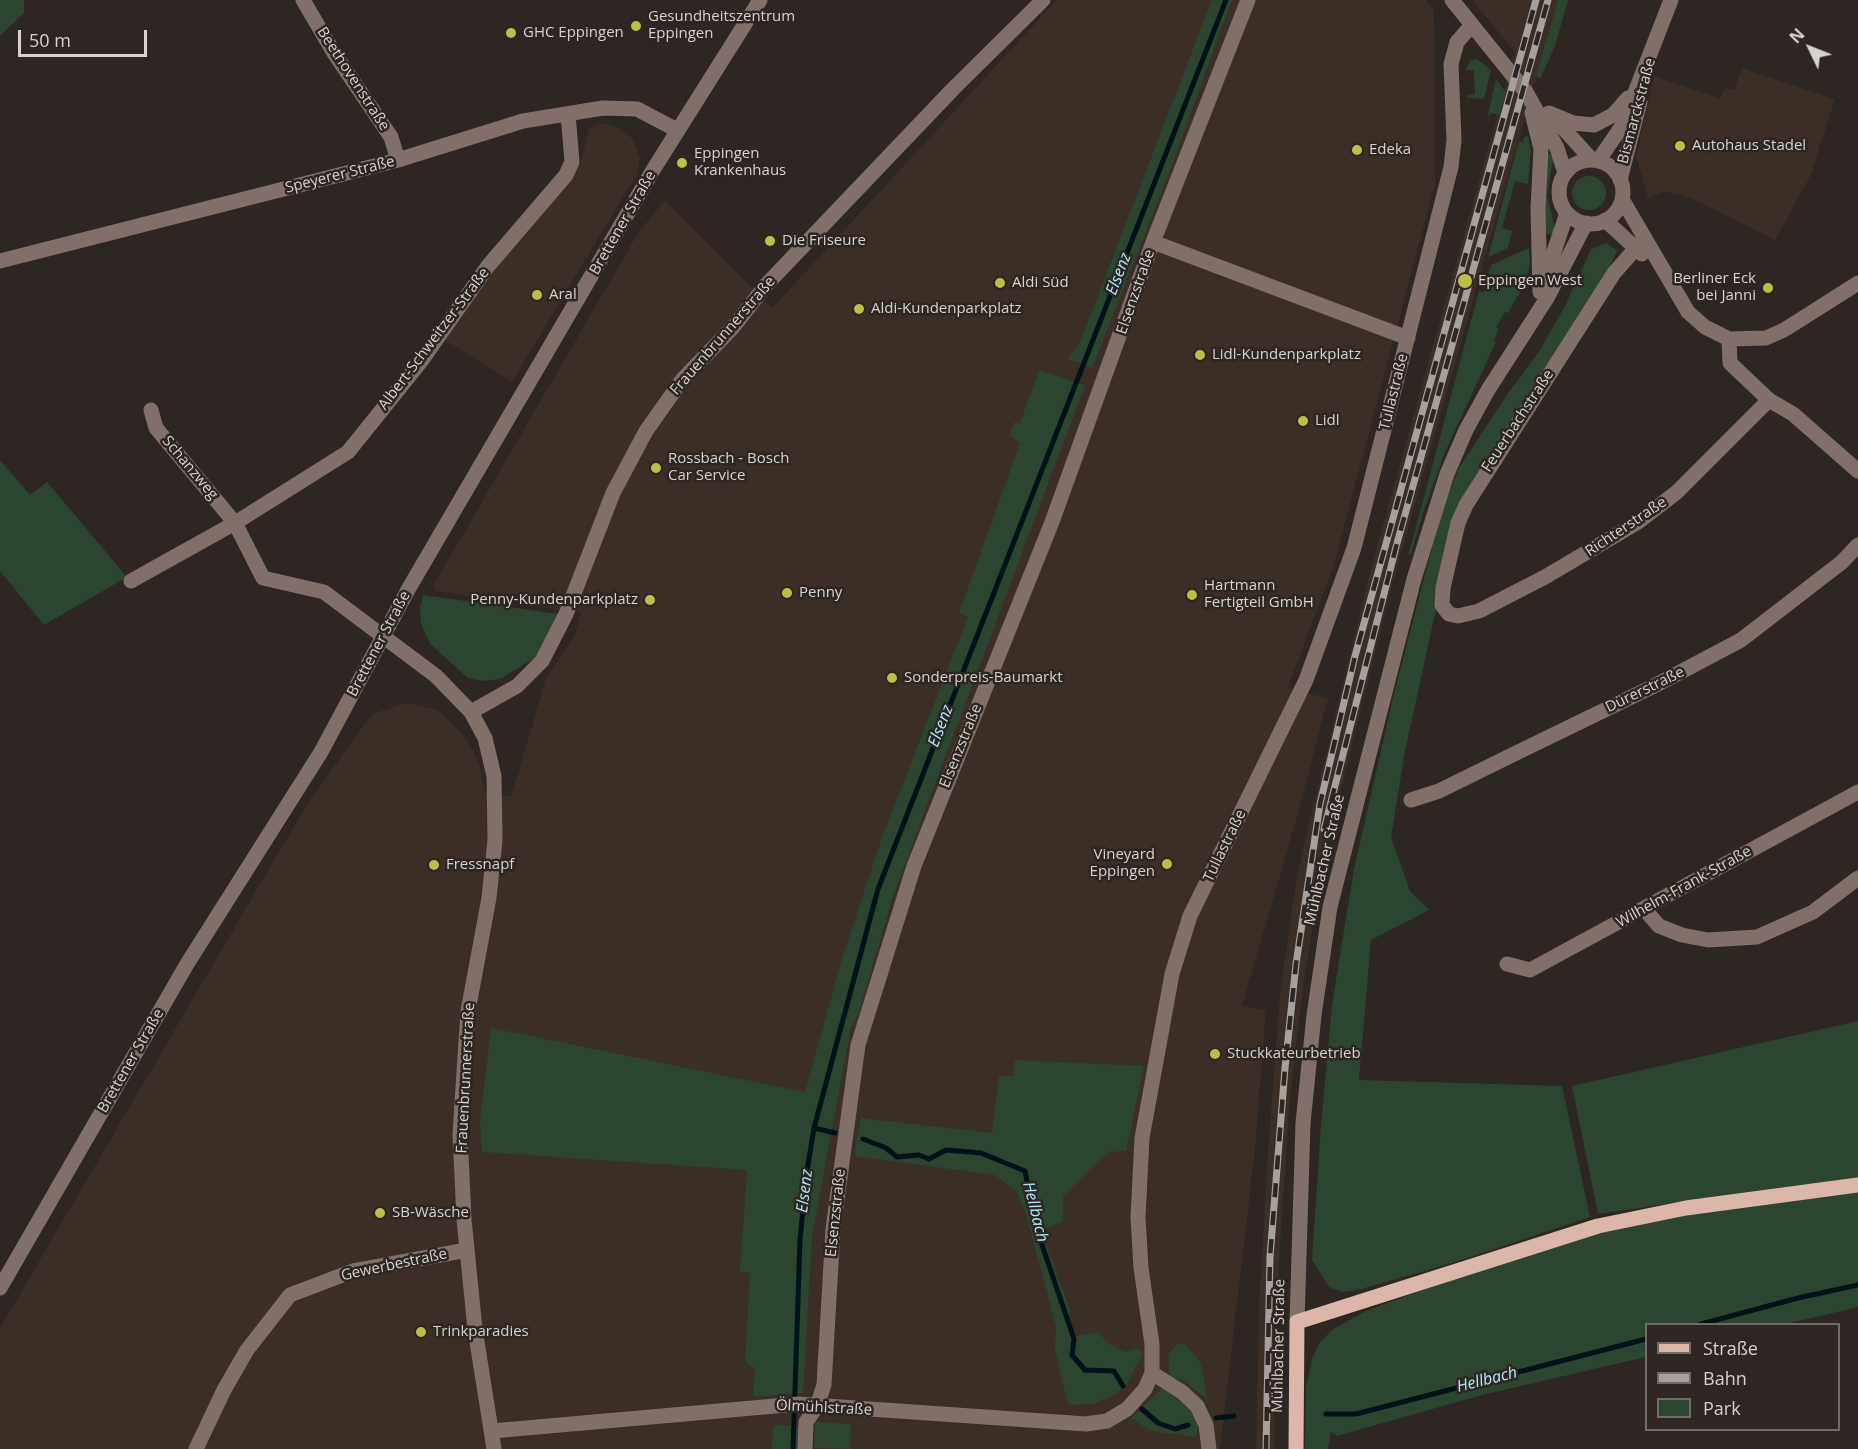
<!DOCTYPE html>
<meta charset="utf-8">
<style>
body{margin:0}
#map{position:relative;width:1858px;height:1449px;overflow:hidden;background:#2d2622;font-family:"Open Sans",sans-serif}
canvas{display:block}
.legend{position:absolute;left:1645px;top:1323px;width:195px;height:108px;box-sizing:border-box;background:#2d2622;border:2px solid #716b67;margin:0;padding:8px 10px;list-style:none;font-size:18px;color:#d6d2cf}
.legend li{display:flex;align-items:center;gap:12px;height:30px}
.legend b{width:30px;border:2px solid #716b67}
.north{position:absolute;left:1780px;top:18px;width:60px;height:60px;-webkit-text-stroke:4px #2d2622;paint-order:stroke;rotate:313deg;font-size:16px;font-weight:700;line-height:24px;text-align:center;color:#d6d2cf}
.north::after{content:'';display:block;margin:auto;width:21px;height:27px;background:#d6d2cf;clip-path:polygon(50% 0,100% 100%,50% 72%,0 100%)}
.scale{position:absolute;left:18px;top:30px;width:129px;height:27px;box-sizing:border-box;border:3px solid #d6d2cf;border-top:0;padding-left:8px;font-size:18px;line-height:21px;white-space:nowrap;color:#d6d2cf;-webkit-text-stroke:4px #2d2622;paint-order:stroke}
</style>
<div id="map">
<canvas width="1858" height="1449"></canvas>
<ul class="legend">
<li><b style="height:8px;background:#dbb6a9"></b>Straße</li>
<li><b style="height:8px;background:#a6a19e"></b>Bahn</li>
<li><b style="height:16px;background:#2c4530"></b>Park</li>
</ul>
<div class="north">N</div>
<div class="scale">50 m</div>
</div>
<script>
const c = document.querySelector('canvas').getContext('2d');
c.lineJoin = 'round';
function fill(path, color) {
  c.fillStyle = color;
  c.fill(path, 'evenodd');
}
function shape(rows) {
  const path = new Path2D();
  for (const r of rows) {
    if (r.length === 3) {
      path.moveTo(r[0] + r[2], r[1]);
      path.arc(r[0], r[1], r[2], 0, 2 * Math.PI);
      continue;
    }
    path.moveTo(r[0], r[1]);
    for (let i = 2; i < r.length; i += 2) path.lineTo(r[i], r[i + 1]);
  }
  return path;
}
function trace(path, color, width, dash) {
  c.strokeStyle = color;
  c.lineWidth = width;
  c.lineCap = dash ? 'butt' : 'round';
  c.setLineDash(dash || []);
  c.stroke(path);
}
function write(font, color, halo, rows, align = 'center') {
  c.font = font + ' "Open Sans",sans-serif';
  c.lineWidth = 5;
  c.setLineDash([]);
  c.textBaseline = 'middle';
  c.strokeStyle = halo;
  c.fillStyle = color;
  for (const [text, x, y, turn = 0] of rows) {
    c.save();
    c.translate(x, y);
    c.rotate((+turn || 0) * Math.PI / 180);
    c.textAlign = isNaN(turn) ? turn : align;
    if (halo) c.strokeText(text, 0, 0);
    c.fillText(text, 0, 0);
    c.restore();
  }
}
const built = shape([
 [1057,0,1426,0,1434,10,1435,183,1334,565,1288,687,1328,699,1298,814,1242,1006,1266,1010,1255,1151,1220,1449,0,1449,0,1328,307,804,372,714,406,703,438,710,467,739,479,764,485,792,511,797,546,678,574,637,581,613,436,591,433,586,638,233,665,200,772,308],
 [1472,0,1558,0,1391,589,1339,798,1321,880,1305,973,1290,1098,1279,1262,1274,1449,1256,1449,1259,1305,1268,1151,1280,993,1297,874,1372,564,1515,52],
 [1742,68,1835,99,1811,175,1775,240,1692,199,1665,191,1648,198,1636,157,1654,76,1720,98,1725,88,1734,90],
 [606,123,619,128,633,139,640,159,637,174,512,382,445,340,511,246,580,165,589,129,596,124]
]);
const green = shape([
 [0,0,24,0,24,13,0,36],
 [1212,0,1232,0,1170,170,1092,368,1068,359,1081,340],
 [1558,0,1568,0,1555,46,1540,79,1536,75],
 [1477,59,1491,70,1484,99,1467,98,1467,95,1475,94,1474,70,1465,70,1471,60],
 [1496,79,1506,93,1499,115,1491,113,1490,116,1488,115],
 [1528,136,1531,151,1528,184,1515,181,1502,228,1512,231,1508,248,1488,257,1519,141,1523,142,1524,137],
 [1547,154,1554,154,1547,196,1555,228,1553,235,1543,233],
 [1589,193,17],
 [1607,243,1617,251,1610,266,1519,407,1456,518,1405,751,1391,837,1410,891,1429,910,1371,940,1359,1080,1562,1086,1590,1217,1449,1264,1361,1289,1342,1292,1329,1287,1312,1260,1321,1126,1332,1005,1354,869,1393,698,1441,513,1459,468,1506,396,1540,350,1565,306,1591,249],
 [1529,248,1530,264,1524,285,1508,313,1505,312,1496,327,1499,329,1494,340,1496,342,1445,452,1424,510,1411,554,1409,553,1479,291,1484,292,1491,265],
 [1039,370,1085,385,893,896,859,1012,851,1027,812,1236,803,1393,753,1397,755,1369,745,1361,750,1273,740,1272,747,1170,482,1152,480,1121,491,1028,805,1092,842,959,881,840,968,617,959,613,1020,443,1010,436,1014,422,1020,423],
 [0,460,30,495,47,482,127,577,44,625,0,571],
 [423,595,558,614,553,631,535,658,500,679,481,681,467,677,430,644,421,624,420,608],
 [1858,1021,1858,1307,1786,1324,1646,1324,1646,1357,1482,1395,1337,1436,1331,1432,1328,1449,1305,1449,1306,1388,1312,1359,1320,1342,1332,1330,1366,1311,1457,1277,1714,1197,1598,1214,1572,1086],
 [1015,1060,1144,1066,1126,1151,1109,1152,1093,1166,1063,1196,1063,1221,1043,1230,1042,1234,1070,1310,1069,1316,1075,1336,1098,1332,1108,1343,1125,1352,1136,1348,1143,1353,1128,1382,1117,1394,1092,1404,1068,1405,1055,1349,1056,1326,1026,1214,1016,1191,995,1175,854,1156,861,1118,992,1133,999,1076,1013,1076],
 [1178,1344,1185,1344,1201,1363,1207,1399,1184,1381,1170,1378,1168,1354],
 [1164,1386,1194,1414,1198,1429,1195,1437,1151,1431,1131,1418],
 [815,1422,851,1424,850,1449,814,1448],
 [773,1425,800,1426,799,1449,772,1449]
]);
const stream = shape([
 [814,1128,835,1133],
 [863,1139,886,1148,897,1157,919,1155,929,1159,946,1150,981,1153,1025,1171,1036,1227,1074,1339,1072,1355,1085,1370,1114,1371,1123,1386],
 [1701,1324,1798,1298,1858,1285],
 [1142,1409,1158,1423,1175,1429,1188,1425],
 [1326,1414,1356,1414,1646,1339],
 [1216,1418,1234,1416],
 [793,1449,800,1240,806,1177,814,1128,878,889,1226,0]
]);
const minor = shape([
 [303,0,334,53,391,137,398,160],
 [1452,0,1526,92,1557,148,1565,173],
 [1532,113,1541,149,1538,208,1540,292],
 [1549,113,1573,123,1594,125,1613,115,1628,98],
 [1553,117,1592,160],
 [1591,192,32],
 [1598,161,1622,126,1671,0],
 [1620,180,1640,102],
 [1622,199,1688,312,1705,327,1729,339,1766,338,1784,330,1858,283],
 [1605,220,1642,254],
 [1645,238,1614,273,1466,505,1458,523,1443,588,1442,605,1445,609,1449,614,1458,616,1479,611,1545,577,1638,522,1677,492,1769,400],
 [1153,242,1408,338],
 [0,261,398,160,523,121,603,108,637,109,677,130],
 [1543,284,1567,213],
 [1729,339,1730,363,1769,400,1793,414,1858,471],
 [151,410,156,428,235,523,263,578,324,592,436,676,471,712,485,738,494,776,495,840,489,898,468,1011,460,1134,464,1219,475,1329,494,1449],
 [131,581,235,523,348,452,422,360,488,266,566,175,572,162,568,114],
 [471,712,517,686,542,661,566,614,613,493,646,431,682,380,734,326,766,285,953,89,1043,0],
 [1411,800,1439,791,1508,757,1656,685,1741,640,1842,562,1858,545],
 [1645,910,1659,926,1682,935,1708,940,1757,937,1813,912,1858,878],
 [1507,964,1530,970,1858,792],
 [0,1288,187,964,321,752,409,588,653,170,760,0],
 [1297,1322,1303,1123,1314,1015,1330,907,1414,579,1447,474,1466,430,1488,390,1547,298,1586,223],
 [1152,1373,1182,1392,1197,1406,1206,1425,1209,1449],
 [492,1431,798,1404,1086,1424,1107,1421,1127,1409,1145,1389,1152,1373,1152,1344,1141,1268,1138,1217,1142,1138,1172,974,1190,916,1306,680,1354,548,1451,167,1454,140,1451,64,1457,42,1472,25],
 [196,1449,224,1390,247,1350,290,1295,353,1271,467,1250],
 [805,1449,806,1422,817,1406,824,1385,833,1229,858,1045,914,866,1052,522,1153,242,1248,0]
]);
const major = shape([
 [1296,1449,1297,1322,1598,1226,1686,1208,1858,1185]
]);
const rail = shape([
 [1324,829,1396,547,1548,0],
 [1266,1449,1270,1257,1285,1068,1296,964,1320,804,1355,656,1536,0]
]);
const markers = [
 [636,26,6,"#bac045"],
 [511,33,6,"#bac045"],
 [1680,146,6,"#bac045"],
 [1357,150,6,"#bac045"],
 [682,163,6,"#bac045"],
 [770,241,6,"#bac045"],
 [1465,281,8,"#bac045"],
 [1000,283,6,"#bac045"],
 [1768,288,6,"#bac045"],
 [537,295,6,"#bac045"],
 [859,309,6,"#bac045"],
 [1200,355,6,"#bac045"],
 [1303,421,6,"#bac045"],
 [656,468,6,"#bac045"],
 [787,593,6,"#bac045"],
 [1192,595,6,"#bac045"],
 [650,600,6,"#bac045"],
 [892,678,6,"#bac045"],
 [1167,864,6,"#bac045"],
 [434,865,6,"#bac045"],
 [1215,1054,6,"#bac045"],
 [380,1213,6,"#bac045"],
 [421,1332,6,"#bac045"]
];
const poiNames = [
 ["Gesundheitszentrum",648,17],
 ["Eppingen",648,34],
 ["GHC Eppingen",523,33],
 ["Autohaus Stadel",1692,146],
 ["Edeka",1369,150],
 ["Eppingen",694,154],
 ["Krankenhaus",694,171],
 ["Die Friseure",782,241],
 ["Berliner Eck",1756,279,"right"],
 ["bei Janni",1756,296,"right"],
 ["Eppingen West",1478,281],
 ["Aldi Süd",1012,283],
 ["Aral",549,295],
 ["Aldi-Kundenparkplatz",871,309],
 ["Lidl-Kundenparkplatz",1212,355],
 ["Lidl",1315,421],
 ["Rossbach - Bosch",668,459],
 ["Car Service",668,476],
 ["Hartmann",1204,586],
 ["Fertigteil GmbH",1204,603],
 ["Penny",799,593],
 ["Penny-Kundenparkplatz",638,600,"right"],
 ["Sonderpreis-Baumarkt",904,678],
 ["Vineyard",1155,855,"right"],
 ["Eppingen",1155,872,"right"],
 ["Fressnapf",446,865],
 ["Stuckkateurbetrieb",1227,1054],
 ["SB-Wäsche",392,1213],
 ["Trinkparadies",433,1332]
];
const streetNames = [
 ["Beethovenstraße",353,79,57],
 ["Bismarckstraße",1637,111,-75],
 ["Speyerer Straße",340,175,-14],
 ["Brettener Straße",623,223,-60],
 ["Elsenzstraße",1136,292,-71],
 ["Frauenbrunnerstraße",723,336,-49],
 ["Albert-Schweitzer-Straße",434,339,-53],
 ["Tullastraße",1394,392,-76],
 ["Feuerbachstraße",1518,421,-57],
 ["Schanzweg",190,468,50],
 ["Richterstraße",1626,527,-34],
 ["Brettener Straße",379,644,-62],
 ["Dürerstraße",1645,690,-26],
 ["Elsenzstraße",961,746,-68],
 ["Tullastraße",1225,846,-64],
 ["Mühlbacher Straße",1325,860,-77],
 ["Wilhelm-Frank-Straße",1684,887,-29],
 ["Brettener Straße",131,1061,-60],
 ["Frauenbrunnerstraße",466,1078,-87],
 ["Elsenzstraße",836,1213,-84],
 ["Gewerbestraße",394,1265,-12],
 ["Mühlbacher Straße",1279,1346,-89],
 ["Ölmühlstraße",824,1408,3]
];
const waterNames = [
 ["Elsenz",1119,274,-69],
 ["Elsenz",941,726,-69],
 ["Elsenz",805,1191,-83],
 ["Hellbach",1035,1212,76],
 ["Hellbach",1487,1380,-14]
];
fill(built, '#3a2e26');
fill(green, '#2c4530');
trace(stream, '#001117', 5);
trace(minor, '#816f69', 15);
trace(major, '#dbb6a9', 15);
trace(rail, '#a6a19e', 7);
trace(rail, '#2d2622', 4.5, [14]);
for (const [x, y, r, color] of markers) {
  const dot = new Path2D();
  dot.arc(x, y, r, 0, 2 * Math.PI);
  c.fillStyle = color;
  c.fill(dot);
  trace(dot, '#2d2622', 2);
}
write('15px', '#d6d2cf', '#2d2622', poiNames, 'left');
write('15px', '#d6d2cf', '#2d2622', streetNames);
write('italic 16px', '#adedfd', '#2d2622', waterNames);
</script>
